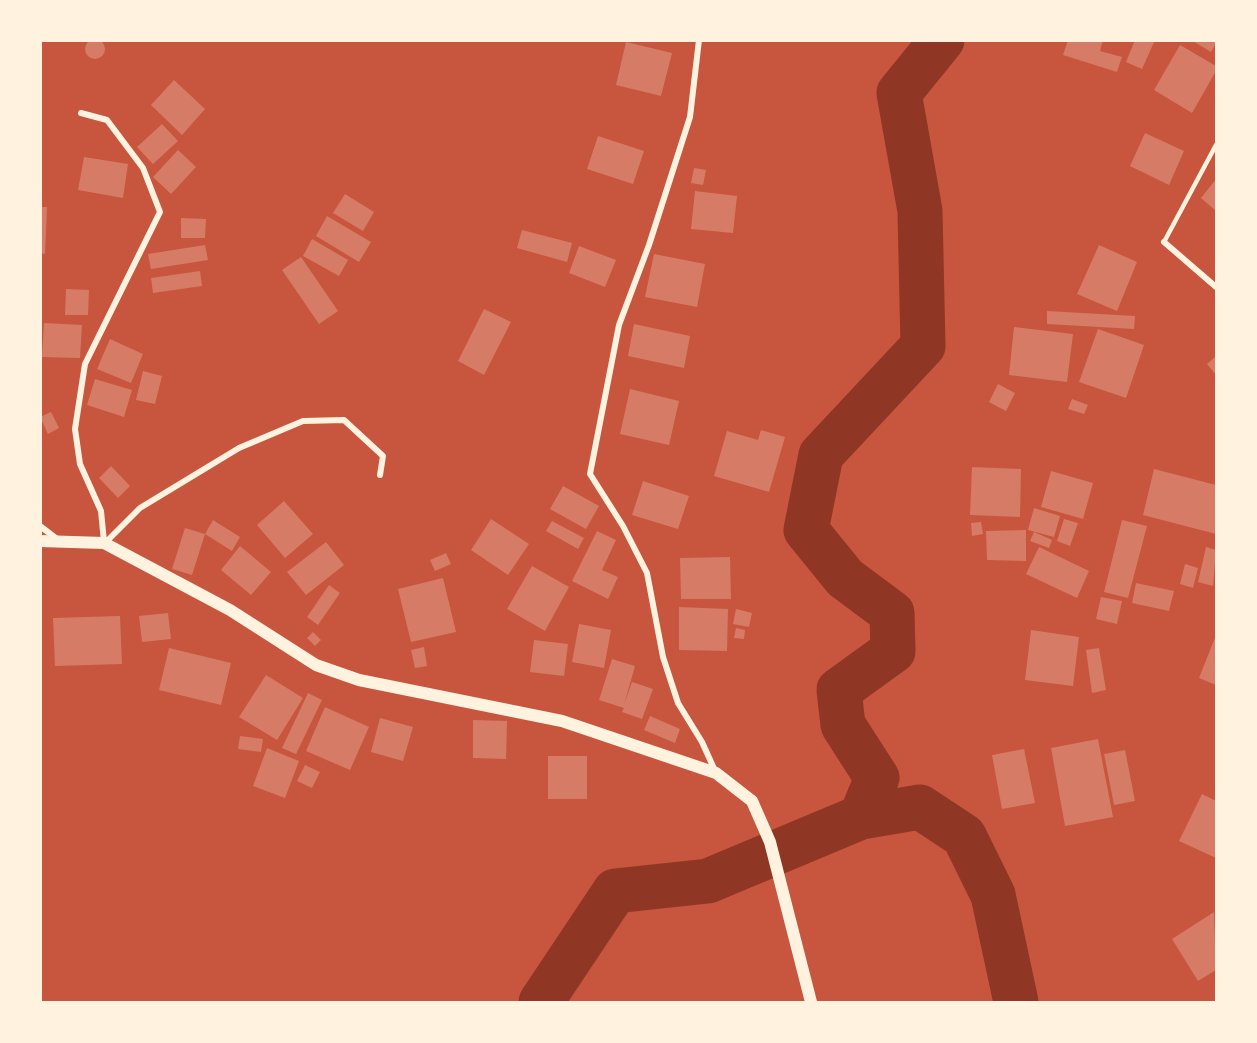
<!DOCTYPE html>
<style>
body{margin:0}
#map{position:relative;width:1257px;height:1043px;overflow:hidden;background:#c8553d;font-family:"IBM Plex Sans",sans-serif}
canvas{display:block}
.frame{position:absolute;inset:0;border:42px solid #fff3e0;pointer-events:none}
</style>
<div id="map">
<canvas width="1257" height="1043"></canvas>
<div class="frame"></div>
</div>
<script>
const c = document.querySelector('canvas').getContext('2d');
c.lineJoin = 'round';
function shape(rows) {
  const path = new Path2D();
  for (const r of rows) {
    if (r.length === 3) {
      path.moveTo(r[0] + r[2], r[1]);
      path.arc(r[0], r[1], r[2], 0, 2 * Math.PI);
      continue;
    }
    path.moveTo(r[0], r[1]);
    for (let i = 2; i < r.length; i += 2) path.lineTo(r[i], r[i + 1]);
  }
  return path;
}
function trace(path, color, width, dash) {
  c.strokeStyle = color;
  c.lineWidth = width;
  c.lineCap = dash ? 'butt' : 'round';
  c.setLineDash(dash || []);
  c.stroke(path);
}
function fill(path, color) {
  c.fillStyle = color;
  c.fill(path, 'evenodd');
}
const river = shape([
 [861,817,877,778,843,725,839,690,893,651,892,613,845,578,806,530,821,455,923,346,920,211,899,93,942,40],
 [541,1002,615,891,708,881,861,817,920,807,964,836,993,895,1016,1002]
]);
const building = shape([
 [95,49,10],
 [1068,40,1103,40,1100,51,1122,57,1117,72,1063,55],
 [1135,40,1155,40,1142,69,1126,62],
 [1191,40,1216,40,1216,43,1211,52],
 [626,42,672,53,661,96,616,85],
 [1180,45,1216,66,1216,71,1192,113,1154,90],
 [174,80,205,109,182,135,151,105],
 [162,124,178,141,153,164,137,147],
 [1145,133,1184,151,1169,185,1130,166],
 [598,136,644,151,633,184,587,169],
 [178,150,196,167,171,194,153,177],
 [84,157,128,164,123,198,78,190],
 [694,168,706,170,703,185,691,183],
 [1216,179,1216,211,1201,198],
 [695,191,737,196,733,233,691,229],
 [345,194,374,212,363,231,333,213],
 [40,207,47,207,45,254,40,253],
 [327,216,371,242,359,262,316,236],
 [181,218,206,219,205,238,181,238],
 [522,230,572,243,567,262,517,248],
 [312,239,348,260,339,276,303,256],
 [205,245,208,260,151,269,148,254],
 [1099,245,1137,262,1117,311,1077,294],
 [579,246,616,260,605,287,569,273],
 [654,254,705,264,697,307,645,297],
 [301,257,338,311,319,324,282,270],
 [200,271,202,286,153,293,151,278],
 [66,289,89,290,88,315,65,315],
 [484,309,511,322,484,375,458,361],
 [1047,311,1135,316,1134,329,1047,324],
 [44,323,82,325,80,358,42,357],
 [634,324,690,336,684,368,628,356],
 [1014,327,1073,334,1067,382,1009,375],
 [1098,329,1144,345,1126,398,1079,382],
 [110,339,143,354,131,383,97,369],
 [1216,356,1216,375,1207,364],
 [143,371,162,376,155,404,136,400],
 [95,379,132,390,124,417,87,405],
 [998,384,1015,393,1006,411,989,402],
 [630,389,679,401,669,445,620,434],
 [1072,399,1088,405,1084,414,1068,409],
 [51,412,59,428,48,434,40,417],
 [761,430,785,437,769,492,714,476,727,431,758,440],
 [111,466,130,486,118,498,99,478],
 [972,467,1021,469,1020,517,970,515],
 [1154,469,1216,485,1216,534,1143,515],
 [1051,471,1093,483,1083,519,1041,507],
 [643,481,689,496,678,529,632,515],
 [563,486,599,506,586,529,550,509],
 [284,501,313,534,285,558,257,525],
 [1034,508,1060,516,1054,537,1028,530],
 [491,519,529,544,508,575,471,550],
 [1064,519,1078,523,1070,546,1057,541],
 [213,520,240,537,232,551,205,534],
 [1122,520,1147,526,1128,598,1104,592],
 [552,521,584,538,578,549,546,531],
 [981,522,983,534,972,536,971,523],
 [185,528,205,534,192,575,172,569],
 [1026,530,1026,561,987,560,986,531],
 [597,531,616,540,602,570,618,577,608,599,572,581],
 [1034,532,1052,540,1049,548,1030,541],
 [326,542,344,565,306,595,287,572],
 [240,546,271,572,251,595,221,570],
 [1039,547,1089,571,1077,598,1026,574],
 [1206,547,1216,550,1213,586,1198,582],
 [446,553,451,564,435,571,430,560],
 [730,557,731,599,681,599,680,558],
 [1185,564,1198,568,1193,588,1180,584],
 [532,566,569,587,545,631,507,609],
 [443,578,456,632,411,642,398,589],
 [1136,583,1174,591,1169,611,1132,603],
 [329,585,340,593,318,625,307,617],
 [1101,597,1122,601,1117,624,1096,619],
 [679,607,728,609,727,651,679,650],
 [736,609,752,613,749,627,733,624],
 [168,613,171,639,142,642,139,616],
 [120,616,122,664,55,666,53,618],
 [579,624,611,630,604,668,572,662],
 [736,628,745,630,744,639,734,638],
 [1031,630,1079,637,1073,686,1025,680],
 [313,632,321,640,315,646,307,638],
 [1216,635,1216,685,1199,678],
 [534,640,568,644,564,676,530,672],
 [424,647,427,666,415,668,411,650],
 [169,648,231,663,221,705,159,690],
 [1099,648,1106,690,1092,693,1086,650],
 [612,659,635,666,624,705,632,682,653,689,642,719,622,712,624,708,599,700],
 [266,675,303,698,277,740,239,717],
 [308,693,322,700,296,754,282,748],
 [325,707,369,727,350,770,306,751],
 [650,716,680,729,675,743,644,730],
 [380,718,413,727,403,761,371,752],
 [473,720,507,721,506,759,473,758],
 [240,736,263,739,261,752,238,749],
 [1098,739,1113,817,1065,826,1051,748],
 [267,748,299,761,285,798,253,786],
 [1024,749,1035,803,1002,809,992,755],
 [1125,750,1135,801,1114,805,1104,754],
 [548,756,587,756,587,799,548,799],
 [305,765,320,772,312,788,297,781],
 [1202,794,1216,801,1216,858,1179,841],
 [1214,912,1216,970,1198,981,1172,939]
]);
const service = shape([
 [1164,242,1216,145]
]);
const minor = shape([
 [699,40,690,117,649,245,619,325,590,474,623,526,647,573,663,657,678,703,702,742,716,773],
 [81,113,107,120,143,168,160,212,85,364,75,429,80,464,101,511,104,542],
 [1164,242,1216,287],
 [40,526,57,539],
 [105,543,140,508,239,448,303,421,344,420,383,456,380,475]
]);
const secondary = shape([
 [40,541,104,543,230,610,316,665,359,680,562,721,716,773,752,801,770,842,811,1002]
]);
trace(river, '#8f3625', 45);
fill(building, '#d67c66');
trace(service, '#fff3e0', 4.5);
trace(minor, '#fff3e0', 6);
trace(secondary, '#fff3e0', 12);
</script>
